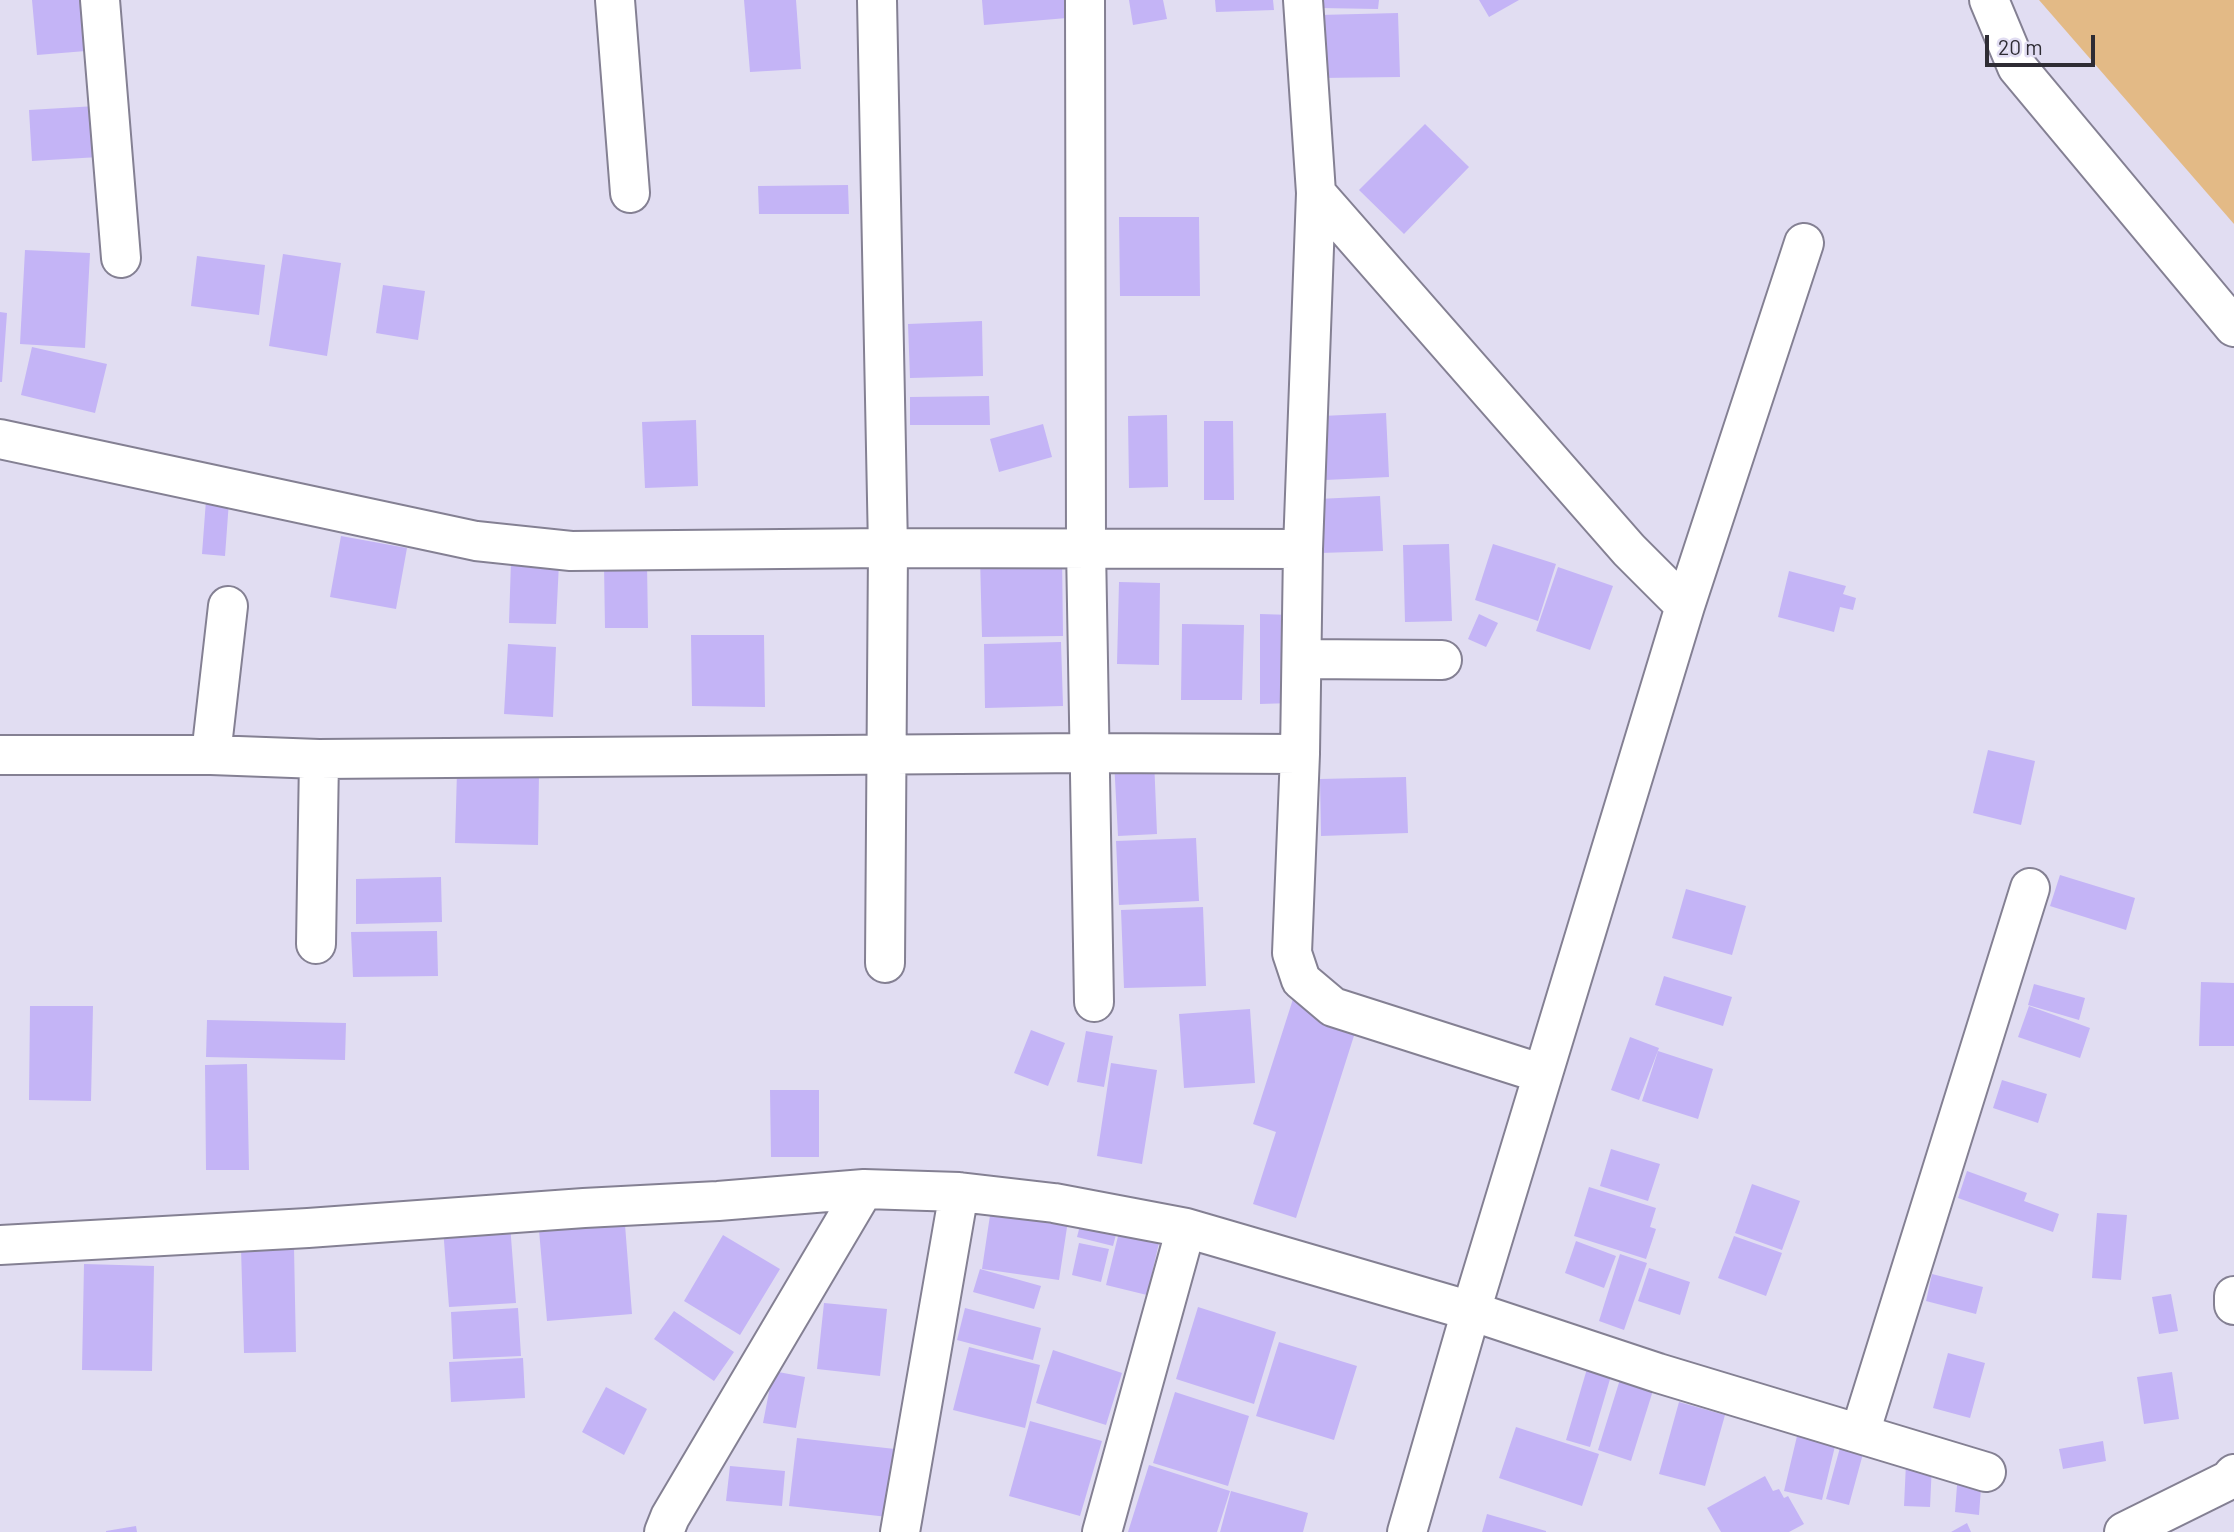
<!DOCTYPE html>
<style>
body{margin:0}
#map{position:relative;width:2234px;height:1532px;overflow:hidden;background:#e1ddf2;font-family:Barlow,sans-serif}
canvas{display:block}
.scale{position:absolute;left:1985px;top:35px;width:110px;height:32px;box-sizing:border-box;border:4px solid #2e2c34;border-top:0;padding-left:9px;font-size:21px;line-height:24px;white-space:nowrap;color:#2e2c34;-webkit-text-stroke:5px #e1ddf2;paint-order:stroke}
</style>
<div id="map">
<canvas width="2234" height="1532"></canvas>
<div class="scale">20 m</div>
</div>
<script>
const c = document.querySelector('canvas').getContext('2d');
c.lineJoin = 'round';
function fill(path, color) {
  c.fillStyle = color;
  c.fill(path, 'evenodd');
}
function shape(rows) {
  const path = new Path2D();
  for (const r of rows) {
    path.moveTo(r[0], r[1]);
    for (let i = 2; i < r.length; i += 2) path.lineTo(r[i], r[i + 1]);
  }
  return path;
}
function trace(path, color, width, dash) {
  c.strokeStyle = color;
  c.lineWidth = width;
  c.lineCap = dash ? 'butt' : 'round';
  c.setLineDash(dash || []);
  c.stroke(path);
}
const green = shape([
 [2039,0,2234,0,2234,224]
]);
const building = shape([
 [32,0,94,0,98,50,37,55],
 [744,0,796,0,801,69,750,72],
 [982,0,1066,0,1067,18,984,25],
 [1129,0,1163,0,1167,19,1133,25],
 [1215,0,1273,0,1274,10,1216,12],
 [1320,0,1379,0,1378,9,1320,8],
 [1479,0,1519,0,1489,17],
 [1398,13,1400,77,1320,78,1319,15],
 [96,106,99,157,32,161,29,110],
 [1425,124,1469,167,1404,234,1359,190],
 [848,185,849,214,759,214,758,186],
 [1119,217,1199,217,1200,296,1120,296],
 [25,250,90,253,85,348,20,344],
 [283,254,341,263,327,356,269,346],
 [197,256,265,265,259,315,191,306],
 [383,285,425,291,418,340,376,333],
 [0,312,7,313,2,382,0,382],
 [982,321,983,376,910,378,908,324],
 [32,347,107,364,95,413,21,395],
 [989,396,990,425,910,425,910,397],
 [1386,413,1389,477,1325,480,1322,416],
 [1167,415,1168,487,1129,488,1128,416],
 [696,420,698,486,645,488,642,422],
 [1204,421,1233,421,1234,500,1204,500],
 [1043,424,1052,457,999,472,990,439],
 [1380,496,1383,551,1320,553,1318,499],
 [206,500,229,501,225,556,202,554],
 [341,536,407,548,396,609,330,597],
 [1449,544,1452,621,1405,622,1403,545],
 [1493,544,1556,564,1538,621,1475,600],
 [1062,556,1063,636,982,637,980,557],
 [511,561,559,563,556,624,509,623],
 [604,564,647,564,648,628,605,628],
 [1558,567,1613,586,1590,650,1536,631],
 [1789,571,1846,586,1843,594,1856,598,1853,610,1840,607,1834,632,1778,617],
 [1119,582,1160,583,1159,665,1117,664],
 [1260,614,1292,615,1292,703,1260,704],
 [1479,614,1498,623,1486,647,1468,639],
 [1182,624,1244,625,1242,700,1181,700],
 [691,635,764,635,765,707,692,706],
 [1061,642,1063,706,985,708,984,644],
 [508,644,556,647,553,717,504,714],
 [1988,750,2035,761,2021,825,1973,813],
 [1154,758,1157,834,1118,836,1114,760],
 [457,771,539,773,538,845,455,843],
 [1406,777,1408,833,1321,836,1320,779],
 [1196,838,1199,901,1119,905,1116,841],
 [2060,875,2135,898,2126,930,2050,906],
 [441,877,442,922,356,924,356,879],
 [1686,889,1746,906,1732,955,1672,938],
 [1203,907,1206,986,1124,988,1121,910],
 [437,931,438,976,353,977,351,932],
 [1664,976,1732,997,1723,1026,1655,1005],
 [2201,982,2234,983,2234,1046,2199,1046],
 [2034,984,2085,998,2079,1020,2028,1005],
 [1293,999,1359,1020,1296,1218,1253,1204,1276,1132,1253,1124],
 [30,1006,93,1006,91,1101,29,1100],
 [2029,1006,2090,1028,2080,1058,2018,1037],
 [1250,1009,1255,1083,1184,1088,1179,1014],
 [207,1020,346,1023,345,1060,206,1057],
 [1031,1030,1065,1043,1048,1086,1014,1073],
 [1086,1031,1113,1036,1104,1087,1077,1082],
 [1630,1037,1659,1048,1639,1100,1611,1090],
 [1658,1051,1713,1069,1698,1119,1642,1101],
 [1111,1063,1157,1070,1142,1164,1097,1156],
 [247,1064,249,1170,206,1170,205,1065],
 [2002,1080,2047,1094,2038,1123,1993,1108],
 [770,1090,819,1090,819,1157,771,1157],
 [1611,1149,1660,1164,1648,1201,1600,1186],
 [1967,1171,2027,1193,2024,1201,2059,1214,2053,1232,1958,1198],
 [1752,1184,1800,1201,1782,1250,1735,1233],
 [1589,1187,1656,1208,1650,1227,1656,1229,1646,1259,1574,1236],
 [992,1202,1069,1214,1059,1280,982,1269],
 [624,1212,632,1314,547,1321,538,1219],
 [2097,1213,2127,1215,2121,1280,2092,1278],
 [1083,1214,1119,1223,1113,1246,1077,1237],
 [510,1224,516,1303,449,1307,443,1228],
 [1121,1224,1161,1234,1147,1295,1106,1285],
 [723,1235,780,1269,740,1335,684,1301],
 [1734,1236,1782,1253,1766,1296,1718,1278],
 [1576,1241,1616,1256,1604,1288,1565,1273],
 [1079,1243,1109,1249,1101,1282,1072,1275],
 [294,1247,296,1352,244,1353,241,1248],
 [1620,1254,1647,1263,1624,1330,1599,1321],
 [84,1264,154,1266,152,1371,82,1370],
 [1649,1268,1690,1282,1680,1315,1638,1301],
 [980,1269,1041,1286,1034,1309,973,1292],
 [1932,1274,1983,1287,1976,1314,1926,1301],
 [2171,1294,2178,1331,2159,1334,2152,1297],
 [824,1303,887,1309,880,1376,817,1369],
 [1198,1307,1276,1332,1254,1404,1176,1379],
 [518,1308,521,1356,453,1359,451,1312],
 [965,1308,1041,1328,1033,1360,957,1340],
 [674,1311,734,1352,714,1381,654,1339],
 [1279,1342,1357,1366,1334,1440,1256,1416],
 [969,1347,1040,1365,1025,1428,953,1410],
 [1053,1350,1122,1373,1106,1425,1036,1403],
 [1948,1353,1985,1363,1970,1418,1933,1408],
 [523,1358,525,1398,451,1402,449,1362],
 [1589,1362,1613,1369,1590,1447,1566,1440],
 [773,1371,805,1377,796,1428,763,1423],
 [2172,1372,2179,1419,2144,1424,2137,1377],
 [1622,1373,1655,1384,1631,1461,1598,1450],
 [606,1387,647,1409,624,1455,582,1432],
 [1175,1392,1249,1416,1228,1486,1153,1463],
 [1679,1402,1725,1415,1705,1486,1659,1474],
 [1030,1421,1102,1441,1080,1516,1009,1496],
 [1516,1427,1599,1454,1582,1506,1499,1478],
 [1798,1432,1836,1442,1822,1500,1784,1491],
 [797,1438,895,1449,888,1517,789,1506],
 [2103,1441,2106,1461,2063,1469,2059,1449],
 [1841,1444,1864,1450,1849,1505,1826,1499],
 [1906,1463,1932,1464,1930,1507,1904,1506],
 [1149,1465,1230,1491,1217,1532,1128,1532],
 [730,1466,785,1471,782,1506,726,1501],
 [1958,1472,1982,1474,1979,1515,1955,1512],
 [1765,1476,1773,1491,1779,1489,1784,1498,1788,1496,1804,1524,1789,1532,1721,1532,1707,1508],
 [1231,1491,1308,1513,1303,1532,1220,1532],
 [1487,1514,1546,1531,1546,1532,1482,1532],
 [1967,1523,1971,1532,1951,1532],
 [136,1526,137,1532,106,1532,106,1531]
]);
const street = shape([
 [100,0,121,258],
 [615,0,630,193],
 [877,0,888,548,885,963],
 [1085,0,1086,548,1094,1002],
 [1303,0,1316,193,1303,549,1300,754,1292,953,1301,980,1333,1007,1543,1074],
 [1989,0,2017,67,2234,327],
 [1316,193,1629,550,1685,606],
 [0,439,476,541,571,551,888,548,1303,549],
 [1302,659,1442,660],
 [0,755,211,755,319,759,1088,753,1300,754],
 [211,755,228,606],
 [316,944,319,759],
 [0,1245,308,1228,584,1208,718,1201,864,1189,959,1192,1054,1203,1186,1228,1471,1311,1658,1373,1986,1472],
 [2234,1296,2234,1305],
 [1860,1433,2030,888],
 [664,1532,670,1517,864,1189],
 [900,1532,959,1192],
 [1102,1532,1186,1228],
 [1407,1532,1471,1311,1685,606,1804,243],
 [2124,1532,2229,1480,2234,1474]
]);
fill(green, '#e3ba86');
fill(building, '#c4b4f6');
trace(street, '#848093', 42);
trace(street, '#fff', 38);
</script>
